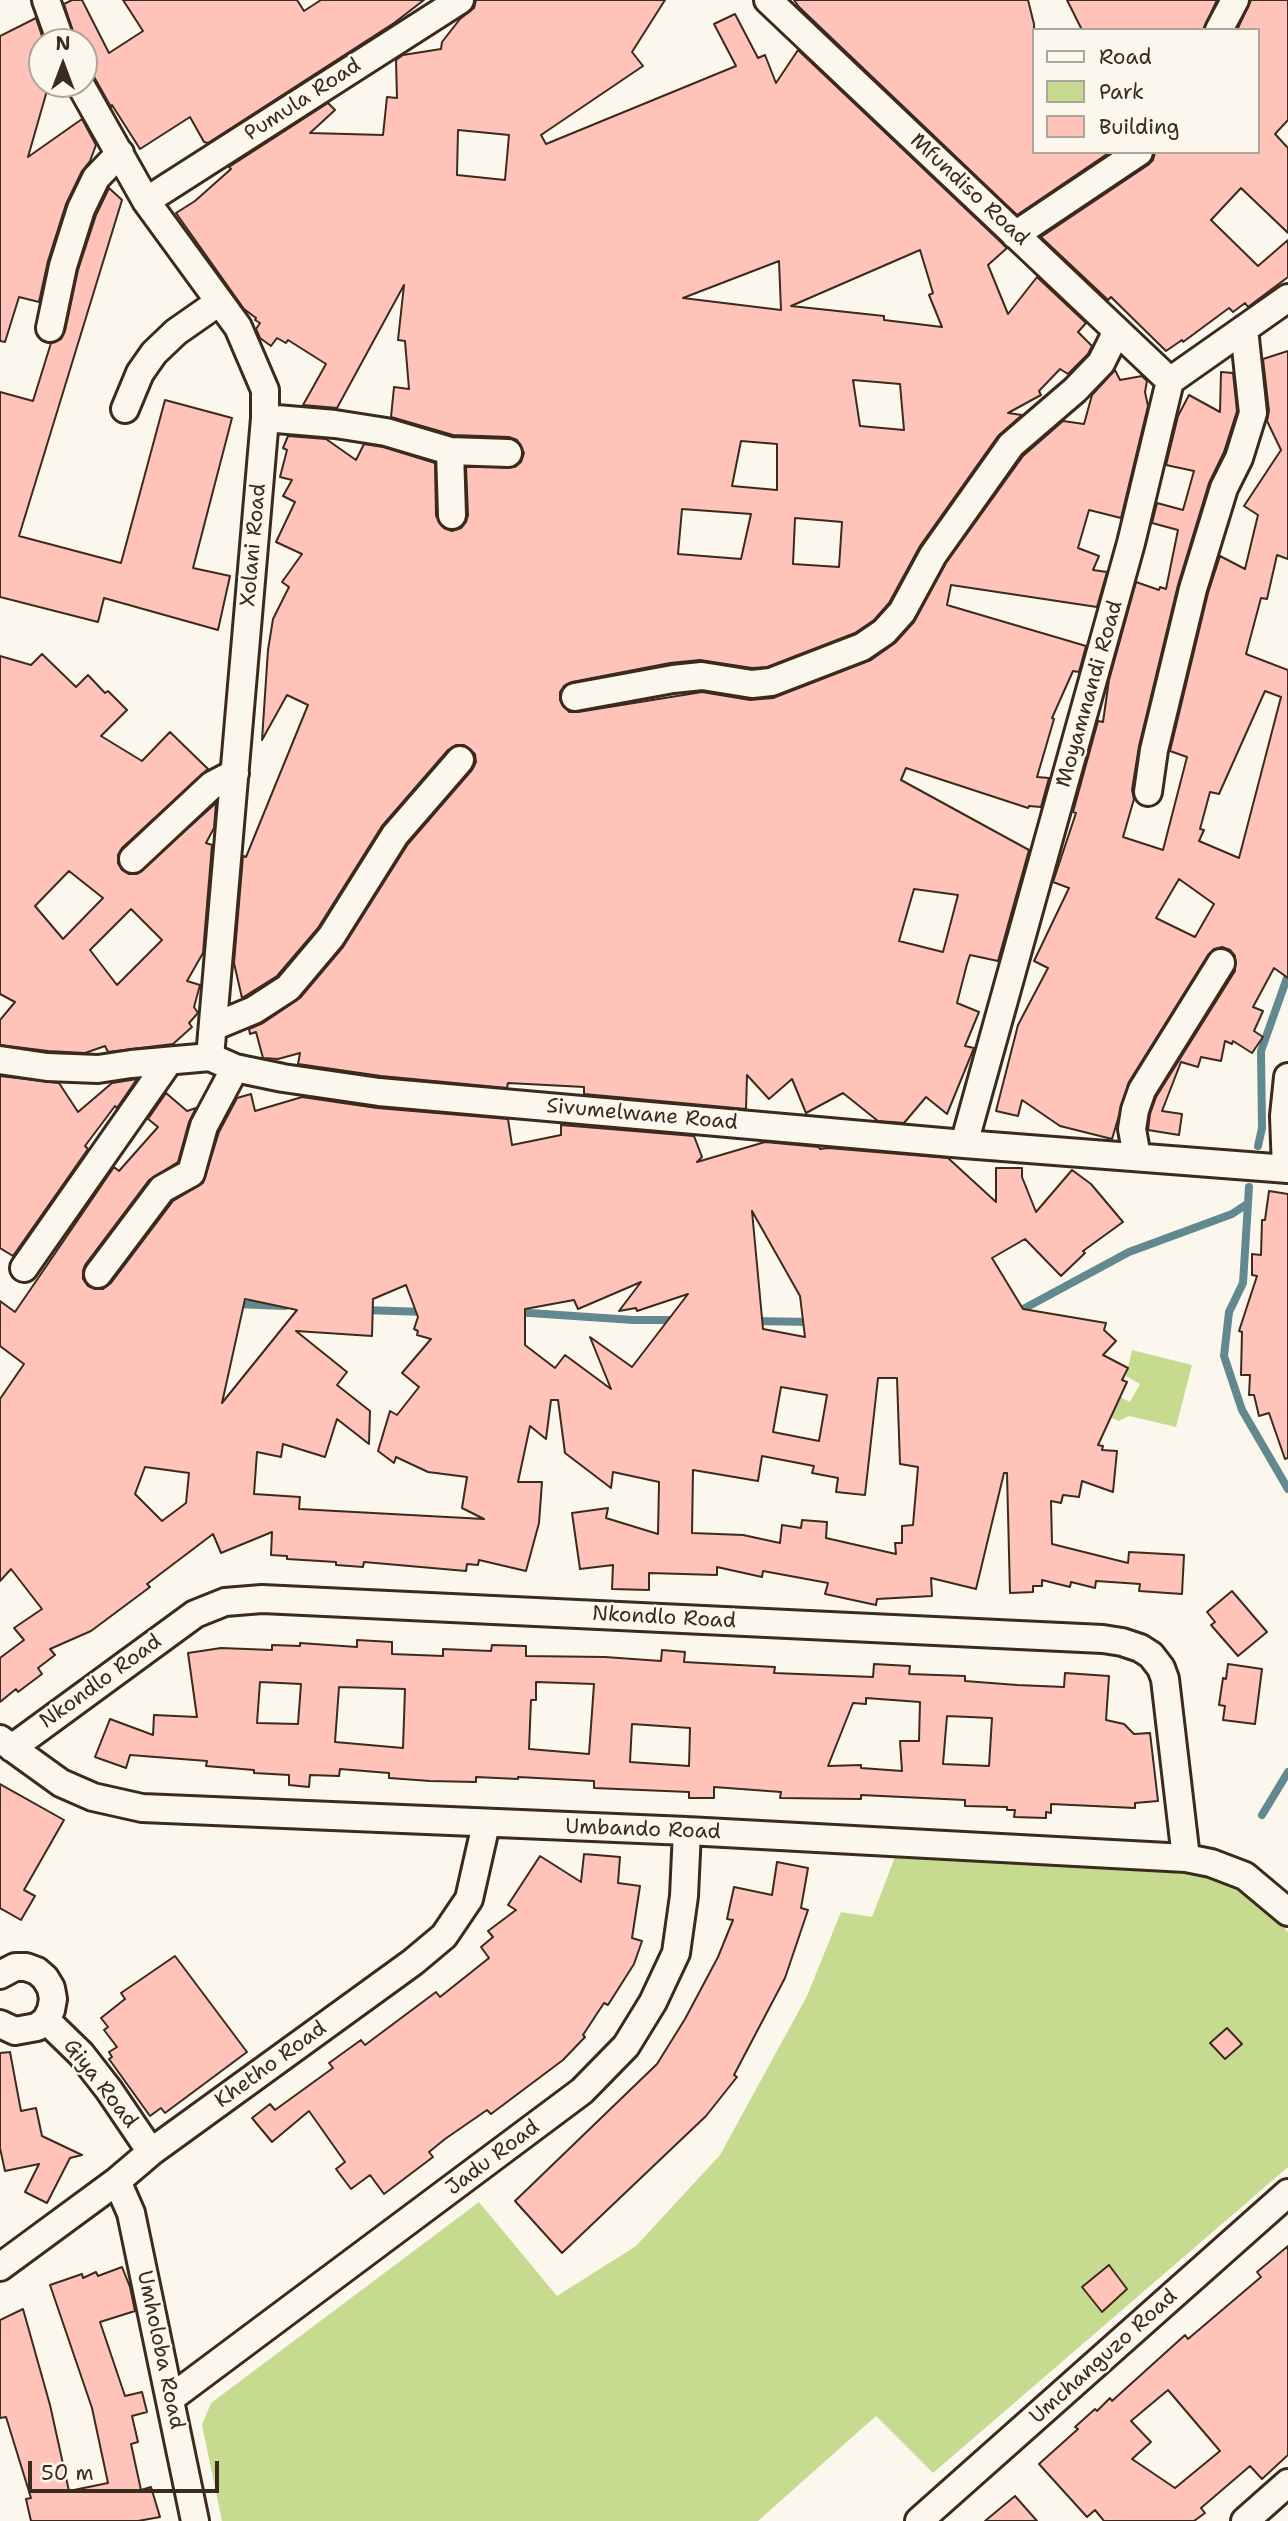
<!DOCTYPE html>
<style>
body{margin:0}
#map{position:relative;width:1288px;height:2521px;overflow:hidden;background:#fbf7ec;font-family:"Shantell Sans",sans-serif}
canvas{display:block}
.legend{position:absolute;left:1032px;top:28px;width:228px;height:126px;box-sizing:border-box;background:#fbf7ec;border:2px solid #aea59a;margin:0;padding:9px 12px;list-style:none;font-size:21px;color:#3b2a1e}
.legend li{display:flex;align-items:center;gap:14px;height:35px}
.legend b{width:35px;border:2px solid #aea59a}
.north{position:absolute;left:28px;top:28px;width:70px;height:70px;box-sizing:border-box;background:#fbf7ec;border:2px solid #aea59a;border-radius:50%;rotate:0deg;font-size:19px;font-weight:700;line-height:28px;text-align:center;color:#3b2a1e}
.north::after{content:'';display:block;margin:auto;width:24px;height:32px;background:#3b2a1e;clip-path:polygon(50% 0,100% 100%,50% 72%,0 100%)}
.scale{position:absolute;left:28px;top:2461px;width:191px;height:32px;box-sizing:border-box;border:4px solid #3b2a1e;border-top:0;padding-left:9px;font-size:21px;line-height:24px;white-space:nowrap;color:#3b2a1e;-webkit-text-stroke:5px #fbf7ec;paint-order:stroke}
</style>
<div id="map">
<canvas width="1288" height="2521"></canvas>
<ul class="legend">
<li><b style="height:9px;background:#fbf7ec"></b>Road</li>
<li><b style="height:19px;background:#c7db90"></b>Park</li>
<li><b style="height:19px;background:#ffc3ba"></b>Building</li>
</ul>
<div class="north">N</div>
<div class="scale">50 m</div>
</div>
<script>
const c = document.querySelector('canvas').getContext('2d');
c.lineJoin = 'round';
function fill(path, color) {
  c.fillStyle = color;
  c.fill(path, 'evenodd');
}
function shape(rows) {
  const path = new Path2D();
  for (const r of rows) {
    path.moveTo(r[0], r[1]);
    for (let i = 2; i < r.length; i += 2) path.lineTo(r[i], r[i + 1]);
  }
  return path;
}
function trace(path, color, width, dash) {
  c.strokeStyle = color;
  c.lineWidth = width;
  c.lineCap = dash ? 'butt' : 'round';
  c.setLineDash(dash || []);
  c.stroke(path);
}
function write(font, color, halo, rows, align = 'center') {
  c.font = font + ' "Shantell Sans",sans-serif';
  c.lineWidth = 5;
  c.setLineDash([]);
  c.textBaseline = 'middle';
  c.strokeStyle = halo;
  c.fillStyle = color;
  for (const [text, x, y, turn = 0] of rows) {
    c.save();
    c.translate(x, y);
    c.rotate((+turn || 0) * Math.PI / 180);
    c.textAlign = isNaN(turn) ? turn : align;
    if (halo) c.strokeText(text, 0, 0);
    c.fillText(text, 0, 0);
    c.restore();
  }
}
const green = shape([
 [1132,1350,1192,1365,1176,1427,1129,1416,1119,1421,1110,1417,1114,1394,1130,1402,1140,1384,1126,1376],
 [895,1857,1176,1871,1210,1878,1242,1891,1268,1910,1288,1932,1288,2167,933,2473,876,2416,758,2521,222,2521,202,2425,211,2403,479,2202,557,2296,636,2246,720,2155,807,1996,841,1912,872,1917]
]);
const stream = shape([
 [1258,1146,1262,1128,1261,1051,1288,975],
 [1249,1187,1243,1283,1229,1312,1224,1356,1242,1410,1288,1489],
 [235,1304,285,1306],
 [364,1310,425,1312],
 [515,1312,633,1320,677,1320],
 [1014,1314,1129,1252,1232,1214,1247,1204],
 [753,1321,813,1322],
 [1262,1815,1288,1772]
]);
const building = shape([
 [72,0,82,0,109,53,143,31,123,0,297,0,304,11,321,0,424,0,394,23,208,143,204,142,190,117,140,149,112,105,111,107,84,59,84,42,76,42,64,4,72,0],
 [476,0,665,0,632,52,643,66,541,135,546,144,736,66,714,24,735,14,758,58,765,55,776,83,798,50,1007,248,988,265,1008,314,1037,277,1086,323,1078,332,1092,346,1088,354,1068,374,1060,369,1039,391,1041,395,1008,413,1022,415,998,436,920,546,889,603,874,620,855,633,767,667,752,668,700,660,670,663,572,682,564,686,560,692,560,700,569,712,578,712,702,692,750,700,773,698,871,660,895,643,914,622,946,563,1023,456,1063,421,1084,424,1092,395,1115,370,1120,380,1142,376,1147,381,1145,392,1148,406,1121,518,1089,510,1078,548,1099,556,1093,570,1107,572,1097,607,951,585,947,605,1086,646,1079,672,1073,671,1052,718,1054,719,1037,777,1049,778,1041,807,1029,806,1028,808,906,768,901,780,1029,850,998,961,970,955,967,964,957,1003,979,1012,965,1046,974,1048,947,1114,926,1097,904,1123,878,1121,843,1093,806,1113,792,1079,769,1099,747,1075,746,1109,584,1094,584,1087,508,1083,507,1088,381,1076,298,1064,300,1053,278,1059,263,1058,256,1032,250,1034,249,1029,263,1023,300,998,343,947,408,844,472,770,476,762,475,754,464,745,456,745,448,750,382,826,318,928,277,976,242,998,234,963,243,856,246,857,308,705,287,695,262,740,268,650,273,619,289,587,282,582,302,554,276,542,295,502,283,496,292,480,280,477,287,450,283,448,288,436,326,439,356,460,364,444,383,447,435,463,436,516,444,528,452,531,461,528,466,522,468,515,466,467,515,467,521,462,524,453,517,440,509,437,453,435,391,417,394,387,409,389,405,341,398,340,404,285,337,408,303,405,326,364,288,340,286,343,277,338,271,346,260,338,256,329,260,323,255,320,256,318,244,309,176,213,195,201,231,169,229,167,328,103,335,110,310,133,383,135,387,97,397,98,396,60,403,55,441,49,442,42,460,19,474,8,476,0],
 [458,130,509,135,505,180,457,175,458,130],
 [920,250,933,293,929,295,942,327,884,320,884,316,791,306,920,250],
 [779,261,781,310,683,298,779,261],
 [853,380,900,384,904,430,860,426,853,380],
 [741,441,777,444,777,490,732,486,741,441],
 [682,509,751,514,741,559,678,554,682,509],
 [795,518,842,522,839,567,793,564,795,518],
 [914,889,958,895,943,952,899,941,914,889],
 [794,0,1028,0,1034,24,1034,152,1110,152,1017,215,799,7,794,0],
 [1067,0,1217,0,1203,30,1082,30,1067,0],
 [1251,0,1288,0,1288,120,1275,134,1288,148,1288,233,1241,188,1211,220,1258,266,1288,240,1288,277,1248,307,1245,303,1233,312,1229,308,1183,342,1182,340,1166,351,1111,297,1108,300,1041,237,1148,165,1153,160,1155,152,1258,152,1258,30,1237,30,1251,0],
 [36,18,42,36,42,85,48,87,28,157,82,119,96,145,90,161,82,171,66,204,48,261,39,302,19,297,5,342,0,341,0,36,36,18],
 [109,188,122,200,19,536,121,563,165,400,232,418,193,568,230,576,218,630,104,598,98,622,0,597,0,392,33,401,51,343,61,339,65,331,78,270,96,215,109,188],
 [1288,351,1288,559,1277,555,1267,599,1261,598,1246,654,1288,670,1288,978,1274,968,1253,1007,1263,1011,1254,1031,1263,1037,1252,1053,1233,1041,1232,1044,1225,1041,1221,1061,1201,1057,1198,1067,1181,1062,1162,1111,1182,1114,1179,1135,1148,1130,1150,1114,1156,1097,1235,971,1235,956,1230,950,1222,947,1214,949,1208,955,1129,1082,1112,1139,1060,1126,1022,1100,1018,1116,996,1111,1018,1025,1048,968,1034,961,1069,888,1053,882,1076,813,1073,812,1098,721,1103,722,1109,680,1136,582,1159,590,1160,587,1166,589,1178,530,1152,523,1157,503,1183,510,1194,471,1166,465,1178,416,1189,395,1220,412,1221,372,1233,373,1237,411,1224,452,1209,483,1178,585,1139,746,1132,790,1134,799,1123,837,1163,850,1187,757,1170,751,1208,593,1220,556,1245,569,1258,515,1244,506,1281,450,1267,421,1269,411,1263,359,1288,351],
 [1265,691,1281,697,1239,858,1199,841,1204,830,1200,829,1210,792,1219,794,1265,691],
 [1179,879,1214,904,1195,937,1156,918,1179,879],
 [42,654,76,687,88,675,105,693,108,691,127,710,101,736,142,761,170,732,208,769,122,848,118,855,118,863,122,870,129,874,137,874,216,803,214,828,206,843,212,845,203,953,187,981,200,985,194,1007,198,1013,189,1023,192,1027,173,1044,108,1052,105,1046,85,1053,48,1051,0,1045,0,1020,15,1002,0,994,0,656,31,665,42,654],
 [69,871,103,898,63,939,35,906,69,871],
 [131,909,162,940,117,985,90,950,131,909],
 [0,1076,59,1083,78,1112,112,1083,137,1079,117,1108,115,1106,85,1146,88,1149,13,1256,0,1248,0,1076],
 [166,1093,187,1111,196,1108,189,1122,178,1162,149,1180,85,1265,83,1271,83,1279,88,1286,95,1289,103,1289,111,1283,173,1201,203,1183,219,1132,237,1098,251,1094,255,1111,302,1097,377,1108,508,1119,512,1145,561,1135,561,1125,694,1136,702,1157,697,1162,765,1142,819,1147,820,1149,828,1148,948,1158,996,1202,996,1168,1022,1168,1022,1177,1036,1212,1072,1170,1091,1184,1123,1222,1083,1251,1085,1253,1061,1276,1025,1239,992,1258,1023,1309,1106,1323,1104,1330,1116,1341,1103,1355,1128,1368,1122,1380,1127,1382,1098,1445,1103,1446,1102,1450,1117,1451,1113,1492,1082,1481,1079,1497,1063,1495,1061,1503,1051,1501,1052,1544,1128,1563,1129,1552,1184,1555,1182,1594,1139,1591,1140,1584,1096,1581,1095,1588,1071,1582,1070,1587,1042,1580,1042,1586,1033,1586,1033,1592,1010,1593,1007,1473,1004,1473,976,1589,931,1578,932,1596,877,1599,876,1605,825,1594,828,1583,763,1571,762,1577,717,1567,717,1575,649,1573,649,1590,612,1589,613,1565,580,1569,572,1513,608,1508,606,1518,658,1534,659,1482,613,1472,611,1488,565,1453,558,1400,551,1400,546,1439,530,1426,518,1482,542,1482,539,1523,526,1571,479,1560,478,1565,467,1564,466,1571,364,1562,363,1567,336,1565,336,1562,287,1559,287,1556,271,1555,272,1532,221,1553,213,1534,147,1584,150,1587,91,1631,50,1649,55,1655,38,1668,42,1674,18,1692,16,1689,0,1702,0,1658,24,1640,14,1628,42,1609,11,1569,0,1581,0,1399,24,1364,0,1346,0,1301,15,1312,114,1167,119,1171,158,1127,148,1119,166,1093],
 [752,1211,800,1296,805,1337,763,1329,752,1211],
 [641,1282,619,1311,636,1308,637,1311,688,1294,632,1367,590,1337,611,1389,565,1355,555,1368,525,1345,525,1309,574,1300,578,1309,641,1282],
 [406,1285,418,1317,414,1329,418,1331,417,1335,431,1339,402,1373,419,1387,397,1415,390,1411,378,1451,394,1463,396,1457,428,1472,467,1477,462,1508,484,1519,299,1509,300,1497,254,1494,257,1452,281,1457,283,1444,325,1457,337,1419,369,1444,370,1411,337,1385,347,1372,296,1331,372,1336,373,1299,406,1285],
 [245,1299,297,1310,222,1403,245,1299],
 [878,1378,897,1378,900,1464,918,1467,913,1525,902,1526,902,1543,895,1543,896,1554,826,1538,827,1522,802,1520,801,1528,782,1525,780,1543,743,1535,692,1533,693,1470,758,1481,762,1456,814,1466,812,1473,838,1478,836,1492,865,1495,878,1378],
 [781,1387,827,1395,819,1441,773,1432,781,1387],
 [145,1467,189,1473,186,1503,162,1521,135,1494,145,1467],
 [1269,1191,1288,1194,1288,1458,1285,1459,1269,1413,1259,1416,1254,1395,1249,1395,1250,1375,1241,1375,1242,1332,1239,1331,1257,1276,1252,1275,1252,1254,1261,1255,1262,1220,1265,1220,1269,1191],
 [1232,1591,1267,1632,1238,1656,1211,1625,1215,1622,1207,1612,1232,1591],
 [357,1640,392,1642,392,1654,443,1656,443,1649,491,1651,492,1645,526,1646,526,1656,605,1657,661,1661,662,1650,685,1652,684,1662,775,1667,774,1673,873,1677,874,1664,910,1666,909,1674,965,1676,965,1681,1017,1685,1064,1687,1065,1673,1109,1676,1106,1720,1124,1724,1134,1734,1150,1733,1158,1801,1135,1803,1135,1808,1051,1804,1051,1813,1046,1812,1046,1818,1014,1817,1015,1810,1007,1810,1007,1807,965,1806,965,1800,861,1795,861,1799,780,1798,781,1792,714,1787,714,1798,689,1798,689,1792,594,1788,594,1781,518,1777,518,1779,476,1777,476,1782,430,1781,389,1778,389,1773,340,1769,339,1776,310,1775,309,1787,289,1785,289,1775,254,1773,254,1770,206,1766,207,1761,130,1755,126,1768,95,1757,110,1719,153,1735,154,1715,197,1717,188,1653,221,1648,272,1650,272,1645,300,1646,300,1643,357,1647,357,1640],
 [260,1682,301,1684,298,1724,257,1723,260,1682],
 [536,1682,594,1684,589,1754,529,1749,531,1700,536,1700,536,1682],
 [339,1687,405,1689,403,1748,335,1742,339,1687],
 [866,1698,920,1702,919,1741,900,1741,902,1771,861,1768,861,1765,828,1766,853,1703,866,1704,866,1698],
 [947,1716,992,1718,989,1766,943,1764,947,1716],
 [632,1724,690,1728,689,1766,630,1762,632,1724],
 [1228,1664,1262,1669,1255,1724,1223,1720,1225,1706,1219,1705,1223,1678,1226,1679,1228,1664],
 [0,1784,64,1820,24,1890,35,1896,21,1920,0,1908,0,1784],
 [584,1854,620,1857,618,1883,640,1886,632,1938,642,1941,634,1964,608,2005,604,2003,583,2035,585,2037,563,2060,491,2114,487,2110,445,2139,429,2152,433,2157,384,2194,370,2175,351,2189,336,2169,345,2162,309,2111,272,2142,252,2118,270,2104,275,2110,333,2068,329,2063,361,2040,365,2045,436,1992,440,1997,489,1958,481,1947,493,1937,488,1931,516,1910,508,1905,540,1856,581,1882,584,1854],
 [777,1862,808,1868,801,1908,808,1910,785,1978,734,2075,737,2077,706,2116,562,2253,515,2201,657,2064,685,2019,718,1957,733,1920,727,1919,734,1887,772,1895,777,1862],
 [175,1956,247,2052,165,2113,161,2108,150,2116,109,2059,112,2057,109,2052,117,2047,104,2030,108,2027,101,2018,125,1999,121,1993,175,1956],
 [1227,2028,1242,2044,1225,2059,1210,2043,1227,2028],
 [10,2052,21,2111,36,2108,42,2136,82,2155,70,2158,47,2203,25,2192,39,2164,5,2171,0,2148,0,2053,10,2052],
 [1288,2246,1288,2455,1262,2479,1250,2466,1201,2508,1205,2513,1194,2521,1104,2521,1095,2510,1087,2517,1039,2464,1078,2429,1075,2427,1095,2409,1097,2411,1110,2398,1112,2401,1185,2335,1188,2339,1261,2277,1257,2272,1288,2246],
 [1168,2390,1220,2451,1175,2488,1132,2459,1151,2442,1131,2421,1168,2390],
 [1109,2265,1127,2289,1102,2312,1082,2287,1109,2265],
 [122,2267,130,2287,135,2311,100,2322,125,2396,142,2392,147,2412,132,2416,138,2442,131,2444,141,2490,151,2487,160,2517,138,2521,31,2521,26,2499,31,2498,6,2417,0,2418,0,2320,23,2309,50,2405,69,2491,108,2483,92,2408,50,2285,82,2274,83,2278,96,2272,98,2276,122,2267],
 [1015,2496,1037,2521,985,2521,1015,2496]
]);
const minor = shape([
 [46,0,61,42],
 [768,0,1170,381],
 [1219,30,1235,0],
 [80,84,146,201,238,327,265,390,265,418,210,1057],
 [146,201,460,0],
 [1015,235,1139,152],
 [50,328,63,266,81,209,96,178,120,153],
 [125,409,140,373,154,353,176,332,219,302],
 [265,418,335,424,386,432,450,451,508,453],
 [450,451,452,515],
 [575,697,673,679,702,676,752,684,771,682,862,647,884,632,902,612,933,555,1011,445,1075,390,1101,363,1117,331],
 [1148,792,1154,750,1193,589,1224,488,1239,458,1253,413,1244,329],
 [133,859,212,785,235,773],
 [213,1027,254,1010,288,988,331,937,395,835,460,760],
 [0,1060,47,1067,98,1069,131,1064,210,1057,235,1068,283,1078,379,1092,964,1144,1288,1169],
 [964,1144,1131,543,1170,381,1288,298],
 [1137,1157,1132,1129,1135,1110,1142,1090,1221,963],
 [1286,1169,1284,1116,1288,1077],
 [24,1268,169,1061],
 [98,1274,162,1189,191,1173,204,1126,235,1068],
 [0,1739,61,1783,93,1797,142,1808,687,1831,1186,1858,1211,1863,1245,1876,1288,1912],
 [12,1748,195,1614,225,1602,262,1599,1103,1639,1122,1642,1140,1648,1151,1655,1161,1668,1165,1679,1186,1858],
 [0,1975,15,1967,26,1967,37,1971,45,1978,51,1988,53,1999,51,2010,46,2020,37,2027,15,2031,0,2024],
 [46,2020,81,2054,109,2090,151,2152],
 [117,2181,131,2213,195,2521],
 [0,2267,117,2181,151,2152,413,1962,444,1936,469,1899,486,1824],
 [171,2398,582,2091,626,2046,653,2002,676,1953,684,1896,687,1831],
 [919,2521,1288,2193],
 [1245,2521,1288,2483]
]);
const streetNames = [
 ["Pumula Road",303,100,-33],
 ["Mfundiso Road",969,190,43],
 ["Xolani Road",254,545,-85],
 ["Moyamnandi Road",1090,694,-74],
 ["Sivumelwane Road",642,1115,5],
 ["Nkondlo Road",664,1618,3],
 ["Nkondlo Road",101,1682,-36],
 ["Umbando Road",643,1830,2],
 ["Khetho Road",271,2065,-36],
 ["Giya Road",100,2084,52],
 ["Jadu Road",493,2158,-37],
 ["Umholoba Road",160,2350,78],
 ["Umchanguzo Road",1104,2357,-42]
];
fill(green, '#c7db90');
trace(stream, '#638990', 8);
fill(building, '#ffc3ba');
trace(building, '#3b2a1e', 2);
trace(minor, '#3b2a1e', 32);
trace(minor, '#fbf7ec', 26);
write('21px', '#3b2a1e', '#fbf7ec', streetNames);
</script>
